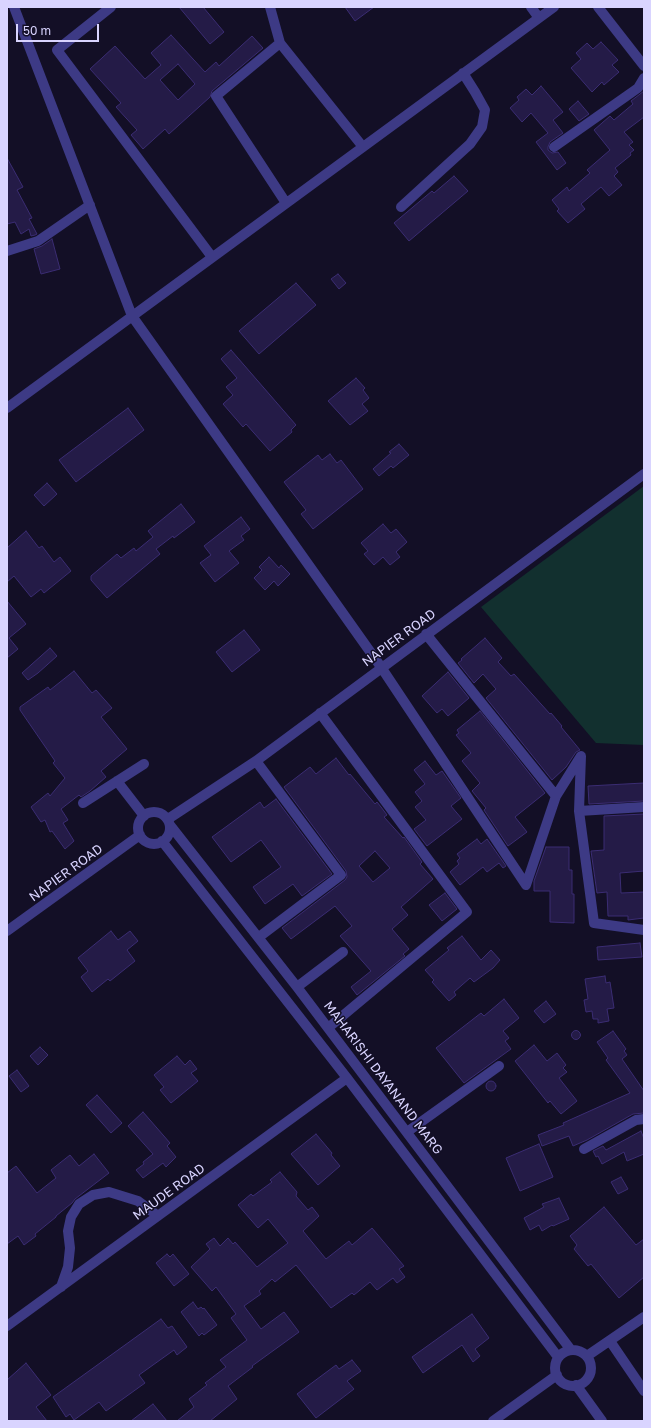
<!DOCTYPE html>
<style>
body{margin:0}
#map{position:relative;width:651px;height:1428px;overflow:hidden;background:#130f26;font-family:"Golos Text",sans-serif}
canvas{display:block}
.frame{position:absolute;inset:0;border:8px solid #d9d4ff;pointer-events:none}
.scale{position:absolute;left:16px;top:24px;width:83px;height:18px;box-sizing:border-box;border:2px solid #d9d4ff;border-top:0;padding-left:5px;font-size:12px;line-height:14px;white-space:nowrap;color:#d9d4ff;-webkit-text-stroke:3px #130f26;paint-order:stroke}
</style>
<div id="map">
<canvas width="651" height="1428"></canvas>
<div class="frame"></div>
<div class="scale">50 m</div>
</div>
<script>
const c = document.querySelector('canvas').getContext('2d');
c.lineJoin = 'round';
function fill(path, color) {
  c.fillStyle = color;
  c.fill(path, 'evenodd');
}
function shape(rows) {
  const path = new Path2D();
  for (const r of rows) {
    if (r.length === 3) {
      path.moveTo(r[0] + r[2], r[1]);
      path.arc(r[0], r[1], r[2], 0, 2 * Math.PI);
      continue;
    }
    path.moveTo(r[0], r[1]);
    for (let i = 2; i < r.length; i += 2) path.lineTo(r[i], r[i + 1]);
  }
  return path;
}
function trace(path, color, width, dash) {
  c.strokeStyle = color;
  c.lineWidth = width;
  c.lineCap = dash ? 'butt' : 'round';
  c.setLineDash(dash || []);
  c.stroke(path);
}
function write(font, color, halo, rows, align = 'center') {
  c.font = font + ' "Golos Text",sans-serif';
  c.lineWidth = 3;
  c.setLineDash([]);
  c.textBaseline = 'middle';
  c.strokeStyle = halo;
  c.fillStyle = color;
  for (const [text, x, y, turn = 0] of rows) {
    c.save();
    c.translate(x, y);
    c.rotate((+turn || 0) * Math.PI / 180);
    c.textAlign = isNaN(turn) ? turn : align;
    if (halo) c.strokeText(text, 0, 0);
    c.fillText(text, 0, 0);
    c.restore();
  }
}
const green = shape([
 [644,486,644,745,596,743,481,607]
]);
const building = shape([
 [179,7,203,7,224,32,210,44,179,7],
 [345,7,374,7,355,21,345,7],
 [171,35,205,72,216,62,219,66,252,36,263,48,212,91,210,97,169,134,165,129,143,149,131,135,137,130,116,107,121,103,90,69,115,46,145,79,161,65,151,53,171,35],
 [178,64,195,84,178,100,160,80,178,64],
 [601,42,618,60,612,65,619,72,604,85,602,82,592,92,571,68,581,59,576,53,587,43,593,49,601,42],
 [541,86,563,112,553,120,563,133,550,142,548,147,548,150,552,153,558,152,566,163,557,170,536,142,548,133,531,113,522,122,510,108,519,100,517,97,526,89,532,95,541,86],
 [644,91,644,117,624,132,633,142,629,145,634,150,630,153,631,155,615,168,618,172,614,176,622,185,609,196,601,187,581,204,585,209,568,223,557,211,559,209,552,200,567,187,569,191,590,173,587,170,610,150,594,130,610,116,614,120,633,104,631,101,644,91],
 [578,101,589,114,579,121,569,109,578,101],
 [7,158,23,187,17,190,32,218,29,219,37,234,35,235,31,236,29,229,21,234,15,222,7,224,7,158],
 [454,176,468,191,409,241,394,223,432,191,434,193,454,176],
 [52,239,60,269,41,274,34,249,42,246,52,239],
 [338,274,346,283,339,289,331,279,338,274],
 [296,283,316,305,259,354,239,331,296,283],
 [231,350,296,425,291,430,292,432,270,451,246,424,243,427,223,404,233,395,226,387,237,378,221,359,231,350],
 [356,378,365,388,363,390,369,398,362,404,368,411,350,425,328,401,356,378],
 [128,408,144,430,76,482,59,460,128,408],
 [399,444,409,455,393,468,391,466,379,476,373,469,391,453,389,452,399,444],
 [330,454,337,463,341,460,363,489,313,529,301,514,306,510,284,482,318,455,322,460,330,454],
 [47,483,57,494,44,506,34,495,47,483],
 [181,504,195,522,174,538,173,536,156,549,160,554,107,598,91,580,91,576,117,554,121,558,134,548,136,551,153,537,148,531,181,504],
 [241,517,250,529,241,536,244,540,229,551,239,563,215,582,200,563,211,555,204,546,241,517],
 [383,524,391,533,396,529,407,542,396,552,400,557,390,565,383,557,374,565,364,554,368,551,361,543,383,524],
 [26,531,39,548,42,546,54,562,60,557,71,571,44,593,41,589,31,597,14,576,7,582,7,548,26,531],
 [269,557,279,568,281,565,290,574,278,586,274,581,265,590,254,578,262,570,259,567,269,557],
 [7,601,26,624,9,638,18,649,7,658,7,601],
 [244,630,260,650,232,672,216,652,244,630],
 [485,638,502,658,498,662,511,676,514,674,550,714,551,713,562,726,561,727,580,750,576,752,566,767,552,780,486,698,496,689,483,674,474,683,458,663,462,660,461,659,485,638],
 [50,648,57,656,38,673,28,680,22,673,50,648],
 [74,671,92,693,96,690,112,708,101,717,127,749,101,771,106,777,90,791,81,797,79,795,61,809,68,820,63,823,74,841,65,849,52,831,50,832,45,820,41,822,31,807,48,793,50,796,65,778,53,763,55,761,20,710,20,707,48,687,50,690,74,671],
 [448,672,469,698,448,716,442,709,437,713,422,696,448,672],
 [480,711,545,793,515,817,527,832,508,846,484,810,486,808,472,791,480,783,462,761,471,753,456,735,459,733,457,730,480,711],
 [336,758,349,775,350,774,375,804,377,802,381,807,387,815,384,817,403,838,404,837,422,862,420,864,433,879,401,907,408,915,392,929,409,949,403,954,405,956,357,995,351,987,371,971,340,936,352,926,335,906,291,939,282,928,345,880,347,877,346,871,284,787,310,767,316,774,336,758],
 [375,851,390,868,373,882,359,866,375,851],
 [425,761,436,775,442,771,461,798,451,806,462,819,427,846,414,829,426,820,415,807,422,801,415,792,425,784,414,770,425,761],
 [644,783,644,801,589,804,588,786,644,783],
 [276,799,332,874,302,896,293,884,265,904,253,887,281,867,261,840,231,862,212,837,260,802,264,808,276,799],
 [644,814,644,871,620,873,621,893,644,892,644,918,628,920,628,916,608,916,607,892,597,893,591,851,604,850,604,816,644,814],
 [477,839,481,844,487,839,506,866,503,868,499,863,487,872,483,867,460,885,450,872,459,864,457,861,460,858,457,854,477,839],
 [546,847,569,847,569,870,572,870,572,894,574,894,574,923,550,922,550,891,534,891,534,881,546,847],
 [445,893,457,909,442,921,429,905,445,893],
 [111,931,118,940,130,931,138,941,127,950,135,961,110,981,108,979,92,992,81,977,88,971,78,958,111,931],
 [462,936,481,960,491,950,500,960,493,968,474,982,470,978,454,992,456,995,449,1001,432,982,434,980,425,970,449,950,447,948,462,936],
 [640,943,642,957,598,960,597,947,640,943],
 [605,976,606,983,610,982,614,1008,607,1009,609,1021,598,1023,598,1019,593,1019,592,1011,586,1012,584,1000,588,999,585,979,605,976],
 [504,999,519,1018,503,1031,509,1038,505,1041,511,1049,464,1083,436,1048,481,1013,484,1016,504,999],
 [546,1001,556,1014,544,1023,534,1011,546,1001],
 [576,1035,4.5],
 [613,1031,626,1049,624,1051,627,1055,622,1059,644,1091,644,1113,633,1114,587,1140,573,1146,569,1136,542,1146,538,1135,564,1125,563,1123,630,1093,606,1060,608,1058,597,1042,613,1031],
 [534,1045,547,1061,557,1053,566,1065,563,1068,567,1072,559,1078,577,1101,561,1114,550,1101,548,1103,515,1061,534,1045],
 [40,1047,48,1055,38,1065,30,1056,40,1047],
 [177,1056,185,1065,190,1060,197,1069,191,1073,198,1081,171,1103,160,1090,164,1087,154,1075,177,1056],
 [17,1070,29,1086,21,1092,9,1076,17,1070],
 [491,1086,5],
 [97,1095,122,1123,111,1133,86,1105,97,1095],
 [143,1112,170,1143,167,1146,176,1157,166,1167,163,1163,143,1178,136,1170,144,1164,143,1162,153,1154,128,1126,143,1112],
 [641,1131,644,1139,644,1154,627,1161,624,1152,602,1164,598,1156,596,1157,593,1151,603,1146,606,1150,641,1131],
 [316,1134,332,1153,331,1155,340,1166,318,1185,291,1154,316,1134],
 [539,1144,553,1177,520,1191,506,1158,539,1144],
 [94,1154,109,1173,75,1199,72,1203,56,1216,56,1217,35,1234,36,1236,24,1245,18,1236,7,1244,7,1173,16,1166,37,1193,56,1178,51,1170,70,1155,79,1166,94,1154],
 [280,1172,297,1192,296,1196,308,1210,312,1207,319,1216,303,1231,326,1259,349,1241,352,1245,372,1228,404,1266,399,1269,405,1277,397,1283,393,1278,377,1290,370,1282,354,1295,352,1293,331,1308,296,1265,275,1282,272,1279,259,1291,261,1294,244,1306,261,1329,284,1312,299,1332,252,1366,253,1367,228,1386,237,1399,210,1421,177,1421,194,1407,189,1399,207,1385,205,1383,226,1367,220,1360,247,1340,231,1318,236,1314,216,1287,212,1291,191,1267,210,1249,206,1244,214,1238,220,1246,228,1238,233,1244,235,1242,257,1267,288,1243,268,1219,258,1228,238,1205,251,1194,253,1196,272,1182,270,1180,280,1172],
 [621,1177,628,1189,618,1194,611,1182,621,1177],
 [559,1198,569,1219,553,1226,552,1225,542,1231,539,1225,530,1230,524,1218,544,1207,542,1204,559,1198],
 [604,1207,636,1245,644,1239,644,1277,619,1298,591,1264,588,1266,574,1249,577,1245,570,1236,604,1207],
 [167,1254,170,1257,173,1254,189,1274,174,1286,156,1263,167,1254],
 [193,1302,198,1309,201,1307,203,1309,204,1308,217,1325,204,1335,202,1333,199,1336,181,1312,193,1302],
 [472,1314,489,1338,475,1349,480,1356,473,1362,462,1345,423,1373,412,1357,472,1314],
 [161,1319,168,1328,172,1326,187,1347,177,1355,174,1350,139,1375,145,1383,106,1411,99,1402,74,1420,70,1414,66,1417,53,1397,161,1319],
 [352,1360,361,1371,347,1381,354,1389,316,1418,297,1394,336,1365,339,1369,352,1360],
 [26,1363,51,1395,36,1407,47,1421,7,1421,7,1380,26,1363],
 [153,1404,167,1421,131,1421,153,1404]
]);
const minor = shape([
 [14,7,132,316,381,667,526,885],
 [111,7,57,50,212,257],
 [270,7,280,43],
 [531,7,539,18],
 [598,7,644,66],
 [554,147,638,88,644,78],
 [286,203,216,96,280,43,363,147],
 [401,207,470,144,482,127,485,110,475,92,463,73],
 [7,251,38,241,90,205],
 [7,408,554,7],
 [426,634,556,796],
 [320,713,467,912,328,1028],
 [256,761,341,875,259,937],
 [117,781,144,816],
 [83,803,144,764],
 [579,811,644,807],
 [154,828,16],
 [168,819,256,761,644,474],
 [170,825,297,987,571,1350],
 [162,841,347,1078,558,1357],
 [526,885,556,796,581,756,579,811,594,923,644,930],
 [7,931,140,835],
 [297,987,343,952],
 [407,1132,499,1066],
 [584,1149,636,1120,644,1119],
 [61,1287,68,1267,70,1248,68,1231,71,1217,79,1204,93,1195,109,1192,138,1201,158,1216],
 [7,1326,347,1078],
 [610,1341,644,1391],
 [573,1368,18],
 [587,1356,644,1317],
 [576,1385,602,1421],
 [493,1421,557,1375]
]);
const streetNames = [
 ["NAPIER ROAD",399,638,-36],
 ["NAPIER ROAD",66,873,-36],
 ["MAHARISHI DAYANAND MARG",383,1078,53],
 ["MAUDE ROAD",169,1192,-36]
];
fill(green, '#12302f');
fill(building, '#241b47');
trace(building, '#3b2d73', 1);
trace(minor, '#3d3a85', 10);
write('13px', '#d9d4ff', '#130f26', streetNames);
</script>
